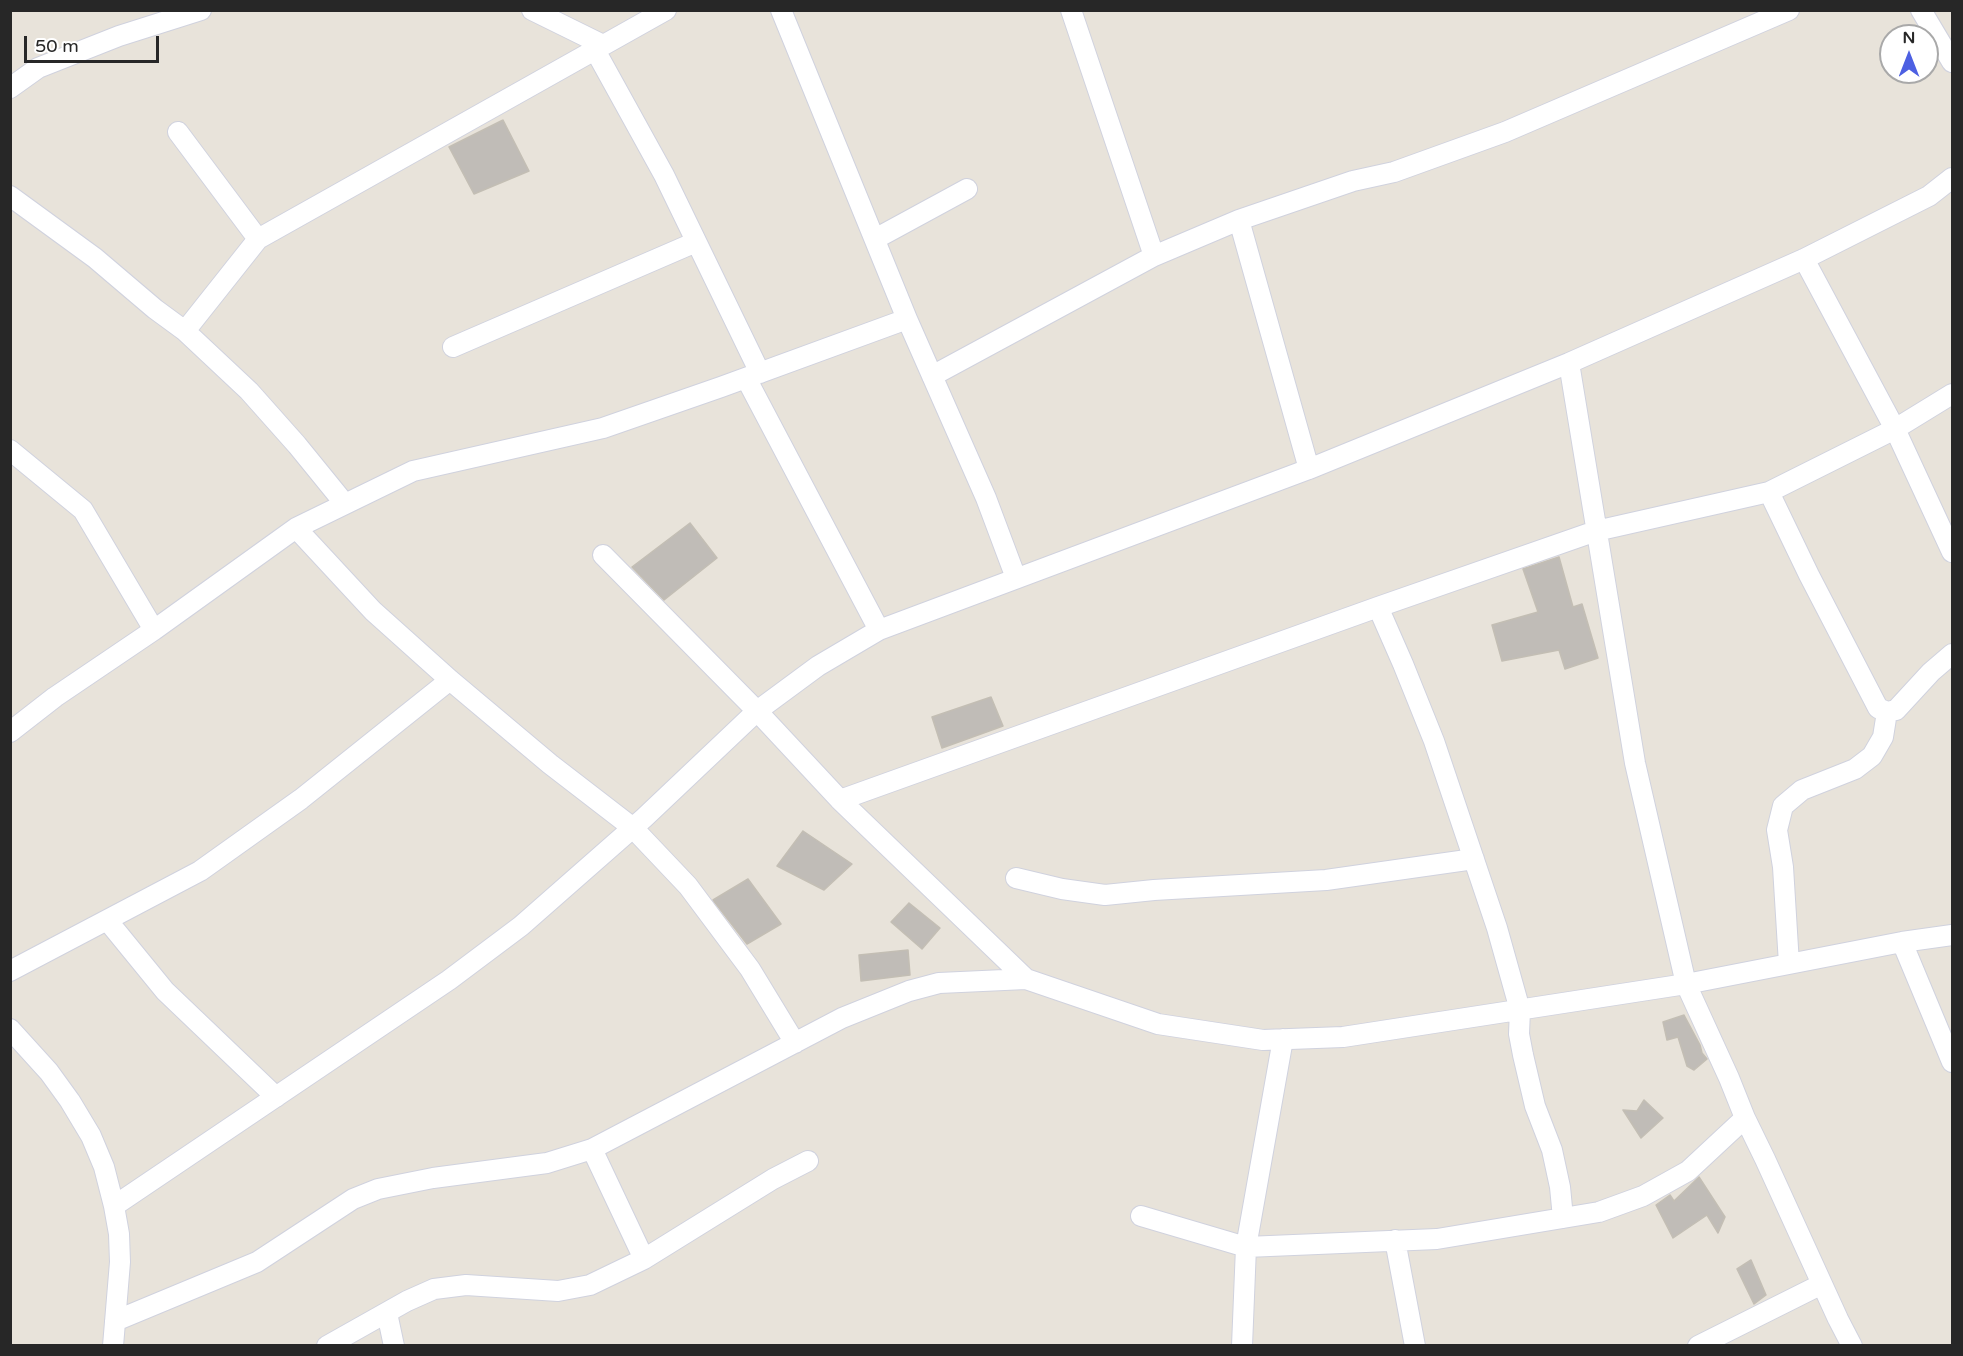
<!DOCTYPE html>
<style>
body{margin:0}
#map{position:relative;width:1963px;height:1356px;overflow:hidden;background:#e8e3da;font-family:"Varela Round",sans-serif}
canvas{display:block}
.frame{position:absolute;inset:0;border:12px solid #272727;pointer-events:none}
.north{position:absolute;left:1879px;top:24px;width:60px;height:60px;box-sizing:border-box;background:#fff;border:2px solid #a9a9a9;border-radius:50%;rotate:0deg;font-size:16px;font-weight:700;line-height:24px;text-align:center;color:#272727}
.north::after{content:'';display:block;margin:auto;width:21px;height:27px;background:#4d60e2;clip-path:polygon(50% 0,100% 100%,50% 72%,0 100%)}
.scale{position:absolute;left:24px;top:36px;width:135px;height:27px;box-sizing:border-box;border:3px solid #272727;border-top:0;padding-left:8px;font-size:18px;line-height:21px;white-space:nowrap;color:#272727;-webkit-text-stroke:4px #fff;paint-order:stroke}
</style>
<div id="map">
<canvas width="1963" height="1356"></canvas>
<div class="frame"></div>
<div class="north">N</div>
<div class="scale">50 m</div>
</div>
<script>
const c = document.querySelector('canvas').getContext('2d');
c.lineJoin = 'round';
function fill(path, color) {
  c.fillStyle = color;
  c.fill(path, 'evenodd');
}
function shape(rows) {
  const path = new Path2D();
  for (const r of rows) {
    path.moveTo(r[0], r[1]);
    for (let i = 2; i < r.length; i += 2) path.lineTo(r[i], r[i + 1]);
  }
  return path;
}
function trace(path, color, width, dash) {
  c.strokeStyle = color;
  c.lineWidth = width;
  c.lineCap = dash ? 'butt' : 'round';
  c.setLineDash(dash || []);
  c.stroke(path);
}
const building = shape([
 [503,120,529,171,474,194,449,147,503,120],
 [690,523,717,558,664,600,632,567,690,523],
 [1559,557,1573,607,1582,604,1598,658,1565,669,1559,650,1502,661,1492,625,1538,612,1523,569,1559,557],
 [991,697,1003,726,942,748,932,717,991,697],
 [803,831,852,864,824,890,777,866,803,831],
 [748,879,781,924,747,944,713,900,748,879],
 [909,903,940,928,922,949,891,922,909,903],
 [908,950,910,975,861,981,859,955,908,950],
 [1684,1015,1700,1045,1702,1053,1707,1059,1694,1070,1687,1066,1678,1037,1667,1040,1663,1022,1684,1015],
 [1644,1100,1663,1118,1641,1138,1623,1110,1637,1111,1644,1100],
 [1699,1177,1725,1217,1718,1233,1707,1215,1673,1238,1656,1205,1670,1195,1674,1201,1699,1177],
 [1751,1260,1766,1295,1754,1304,1737,1269,1751,1260]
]);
const minor = shape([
 [532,10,603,45],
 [781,10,907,319,986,498,1016,578],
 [1071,10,1154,256],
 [1921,10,1952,62],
 [595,50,664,175,760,373],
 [10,88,38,68,119,36,201,10],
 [178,132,258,239],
 [10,196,95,258,155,309,185,331,249,391,297,445,345,504],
 [1239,220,1309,469],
 [875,239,967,189],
 [1804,259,1895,429,1952,552],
 [185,331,258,239,666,10],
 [453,347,696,242],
 [932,376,1154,256,1239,220,1353,181,1394,172,1505,132,1789,10],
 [746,378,879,630],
 [10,450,83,510,154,630],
 [1769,492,1809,575,1878,708,1887,712,1896,710,1931,672,1952,654],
 [296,528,373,611,450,680,550,764,633,828,688,886,750,969,795,1043],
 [603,555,757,711,840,800,1026,979],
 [1378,607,1403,664,1434,741,1497,928,1520,1010,1519,1034,1523,1055,1535,1106,1552,1150,1560,1187,1563,1218],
 [10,732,55,697,154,630,296,528,413,471,603,428,721,387,907,319],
 [840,800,1378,607,1596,531,1769,492,1895,429,1952,394],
 [1016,878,1062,889,1105,895,1154,890,1326,880,1474,859],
 [107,920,165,991,276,1097],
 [1902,942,1952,1062],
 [1789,964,1783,867,1777,830,1783,806,1802,790,1855,769,1872,756,1883,737,1887,712],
 [10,971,200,871,301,799,450,680],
 [10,1029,49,1072,70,1101,91,1136,104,1167,114,1206,119,1234,120,1262,113,1346],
 [1745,1118,1765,1159,1838,1319,1852,1346],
 [592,1149,644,1259],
 [114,1206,449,980,521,926,644,818,757,711,818,666,879,630,1309,469,1569,363,1804,259,1929,196,1952,178],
 [1141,1216,1246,1247,1437,1239,1599,1212,1643,1196,1688,1171,1745,1118,1729,1078,1686,984,1635,763,1569,363],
 [1395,1240,1415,1346],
 [387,1313,394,1346],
 [115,1321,257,1262,353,1199,378,1189,433,1178,547,1163,592,1149,842,1018,909,991,939,983,1026,979,1158,1024,1263,1040,1343,1037,1686,984,1902,942,1952,935],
 [327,1346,407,1301,434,1289,466,1285,558,1291,590,1285,644,1259,773,1179,808,1161],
 [1242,1346,1246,1247,1283,1039],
 [1698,1346,1822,1284]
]);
fill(building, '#c0bcb7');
trace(building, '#c3beb4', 1.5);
trace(minor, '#d0d2de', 22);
trace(minor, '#fff', 20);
</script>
